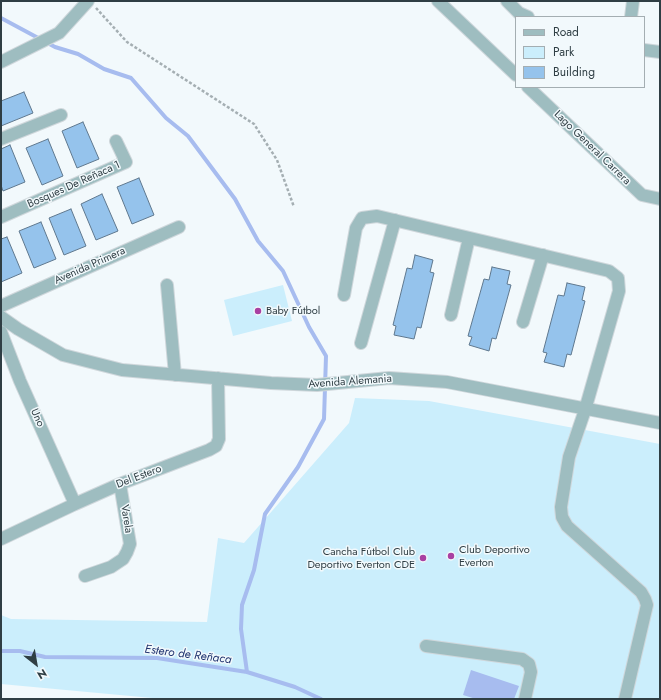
<!DOCTYPE html>
<meta charset="utf-8">
<style>
body{margin:0}
#map{position:relative;width:661px;height:700px;overflow:hidden;background:#f2f9fc;font-family:Jost,sans-serif}
canvas{display:block}
.frame{position:absolute;inset:0;border:2px solid #2f3e44;pointer-events:none}
.legend{position:absolute;left:515px;top:16px;width:130px;height:72px;box-sizing:border-box;background:#f2f9fc;border:1px solid #a4aeb2;margin:0;padding:5px 7px;list-style:none;font-size:12px;color:#2f3e44}
.legend li{display:flex;align-items:center;gap:8px;height:20px}
.legend b{width:20px;border:1px solid #a4aeb2}
.north{position:absolute;left:16px;top:644px;width:40px;height:40px;-webkit-text-stroke:3px #f2f9fc;paint-order:stroke;rotate:149deg;font-size:11px;font-weight:700;line-height:16px;text-align:center;color:#2f3e44}
.north::after{content:'';display:block;margin:auto;width:14px;height:18px;background:#2f3e44;clip-path:polygon(50% 0,100% 100%,50% 72%,0 100%)}
</style>
<div id="map">
<canvas width="661" height="700"></canvas>
<div class="frame"></div>
<ul class="legend">
<li><b style="height:5px;background:#9ebdc0"></b>Road</li>
<li><b style="height:11px;background:#cbeefc"></b>Park</li>
<li><b style="height:11px;background:#95c3ec"></b>Building</li>
</ul>
<div class="north">N</div>
</div>
<script>
const c = document.querySelector('canvas').getContext('2d');
c.lineJoin = 'round';
function fill(path, color) {
  c.fillStyle = color;
  c.fill(path, 'evenodd');
}
function shape(rows) {
  const path = new Path2D();
  for (const r of rows) {
    path.moveTo(r[0], r[1]);
    for (let i = 2; i < r.length; i += 2) path.lineTo(r[i], r[i + 1]);
  }
  return path;
}
function trace(path, color, width, dash) {
  c.strokeStyle = color;
  c.lineWidth = width;
  c.lineCap = dash ? 'butt' : 'round';
  c.setLineDash(dash || []);
  c.stroke(path);
}
function write(font, color, halo, rows, align = 'center') {
  c.font = font + ' Jost,sans-serif';
  c.lineWidth = 3;
  c.setLineDash([]);
  c.textBaseline = 'middle';
  c.strokeStyle = halo;
  c.fillStyle = color;
  for (const [text, x, y, turn = 0] of rows) {
    c.save();
    c.translate(x, y);
    c.rotate((+turn || 0) * Math.PI / 180);
    c.textAlign = isNaN(turn) ? turn : align;
    if (halo) c.strokeText(text, 0, 0);
    c.fillText(text, 0, 0);
    c.restore();
  }
}
const green = shape([
 [283,285,292,321,233,336,224,300],
 [355,398,429,401,660,444,660,699,163,699,1,684,1,615,11,619,207,622,218,538,244,543,349,423]
]);
const water = shape([
 [471,670,519,686,514,699,476,699,463,695]
]);
const stream = shape([
 [1,18,55,47,78,54,104,69,131,78,166,118,188,136,235,199,258,241,283,271,309,327,326,356,324,419,298,467,265,514,254,570,242,605,241,629,247,672],
 [1,651,20,651,45,657,157,658,247,672,295,687,321,699]
]);
const building = shape([
 [24,92,33,113,1,126,1,101,24,92],
 [83,122,99,159,77,168,62,131,83,122],
 [48,139,63,176,42,185,26,148,48,139],
 [10,145,25,182,3,191,1,185,1,149,10,145],
 [139,178,154,215,132,224,117,187,139,178],
 [102,194,118,231,96,240,81,204,102,194],
 [71,209,86,246,64,255,49,218,71,209],
 [41,222,56,259,34,268,19,231,41,222],
 [7,237,22,273,1,282,1,239,7,237],
 [415,255,433,260,430,272,434,273,421,328,417,327,414,339,394,335,396,326,393,325,407,268,412,269,415,255],
 [492,267,510,271,507,284,511,285,496,339,492,338,489,351,469,345,472,337,468,336,484,279,489,280,492,267],
 [567,283,585,287,582,300,585,301,571,355,567,354,564,367,544,362,547,353,543,352,558,295,564,296,567,283]
]);
const path = shape([
 [96,8,127,42,254,124,277,160,294,207]
]);
const minor = shape([
 [438,1,516,75],
 [507,1,519,13,528,17],
 [631,17,633,1],
 [644,50,660,52],
 [1,62,59,33,88,1],
 [528,87,642,195,660,199],
 [1,139,61,115],
 [1,217,126,162,116,141],
 [167,285,175,375],
 [344,295,356,228,362,218,377,216,609,271,618,278,619,291,585,410,569,457,561,507,562,517,567,526,641,592,645,599,647,605,625,699],
 [1,306,179,227],
 [451,315,469,238],
 [1,317,18,329,63,355,122,370,271,383,317,385,389,378,447,382,660,423],
 [523,322,543,255],
 [1,332,20,381,75,504],
 [361,343,395,220],
 [1,539,75,504,120,484,209,450,216,446,219,439,218,378],
 [85,576,111,567,123,559,127,552,130,544,120,484],
 [426,646,522,659,529,664,531,672,525,699]
]);
const markers = [
 [258,311,4,"#a940a2"],
 [451,556,4,"#a940a2"],
 [423,558,4,"#a940a2"]
];
const streetNames = [
 ["Lago General Carrera",592,148,44],
 ["Bosques De Reñaca 1",74,185,-24],
 ["Avenida Primera",90,266,-24],
 ["Avenida Alemania",350,382,-4],
 ["Uno",37,418,66],
 ["Del Estero",139,477,-21],
 ["Varela",126,519,81]
];
const poiNames = [
 ["Baby Fútbol",266,311],
 ["Club Deportivo",459,550],
 ["Everton",459,563],
 ["Cancha Fútbol Club",415,552,"right"],
 ["Deportivo Everton CDE",415,565,"right"]
];
const waterNames = [
 ["Estero de Reñaca",188,655,7]
];
fill(green, '#cbeefc');
fill(water, '#a7bcef');
trace(stream, '#a7bcef', 4);
fill(building, '#95c3ec');
trace(building, '#5f788e', 1);
trace(minor, '#cfd7db', 14);
trace(path, '#a5afb3', 2.5, [3, 2]);
trace(minor, '#9ebdc0', 12);
for (const [x, y, r, color] of markers) {
  const dot = new Path2D();
  dot.arc(x, y, r, 0, 2 * Math.PI);
  c.fillStyle = color;
  c.fill(dot);
  trace(dot, '#f2f9fc', 1.5);
}
write('11px', '#2f3e44', '#f2f9fc', streetNames);
write('11px', '#2f3e44', '#f2f9fc', poiNames, 'left');
write('italic 12px', '#213570', '#f2f9fc', waterNames);
</script>
